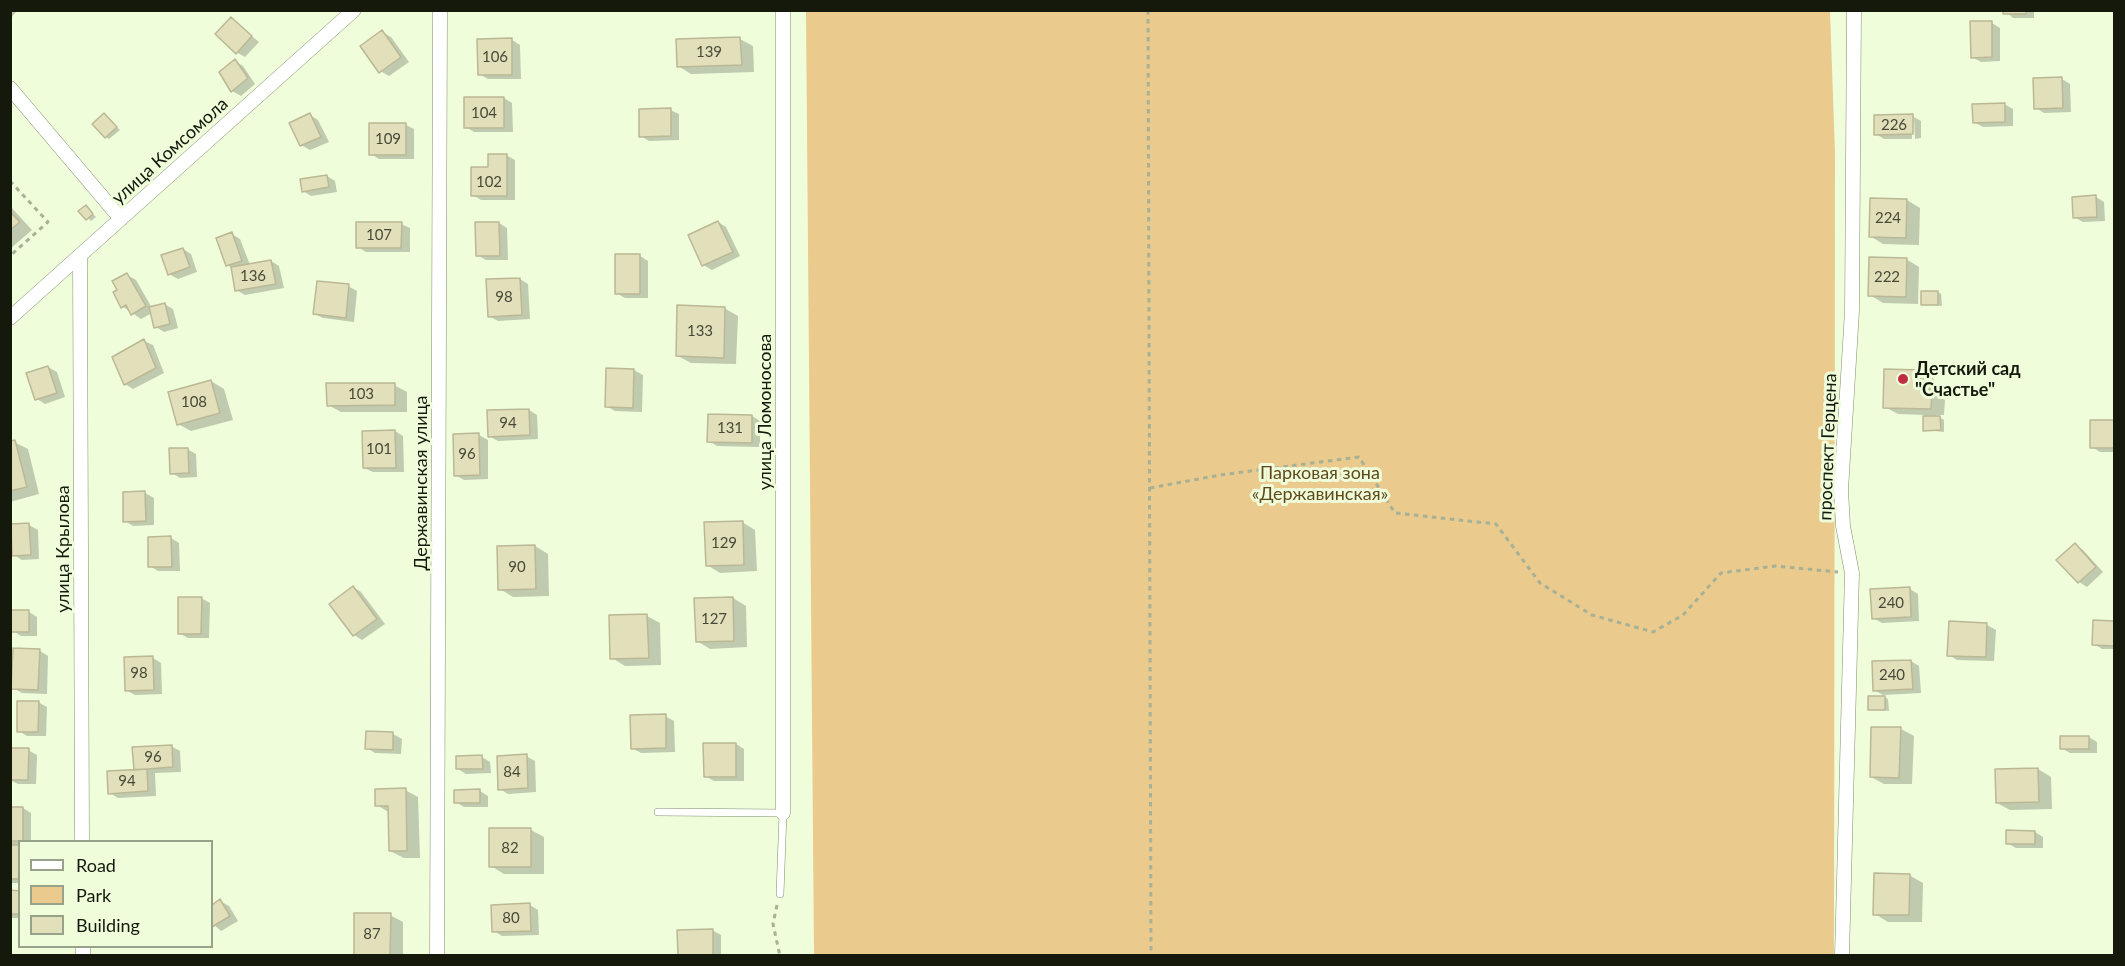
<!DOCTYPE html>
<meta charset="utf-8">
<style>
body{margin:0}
#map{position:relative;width:2125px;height:966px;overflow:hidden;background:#effddb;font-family:Lato,sans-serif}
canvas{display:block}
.frame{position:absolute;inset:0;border:12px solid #14190c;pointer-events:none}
.legend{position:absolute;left:18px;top:840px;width:195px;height:108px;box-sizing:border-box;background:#effddb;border:2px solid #97a288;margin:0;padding:8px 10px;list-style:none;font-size:18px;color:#14190c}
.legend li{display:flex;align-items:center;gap:12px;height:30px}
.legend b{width:30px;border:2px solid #97a288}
</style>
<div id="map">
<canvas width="2125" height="966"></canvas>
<div class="frame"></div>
<ul class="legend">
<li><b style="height:8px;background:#fff"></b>Road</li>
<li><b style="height:16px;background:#eaca8d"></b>Park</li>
<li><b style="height:16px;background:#e2dfbb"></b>Building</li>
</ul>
</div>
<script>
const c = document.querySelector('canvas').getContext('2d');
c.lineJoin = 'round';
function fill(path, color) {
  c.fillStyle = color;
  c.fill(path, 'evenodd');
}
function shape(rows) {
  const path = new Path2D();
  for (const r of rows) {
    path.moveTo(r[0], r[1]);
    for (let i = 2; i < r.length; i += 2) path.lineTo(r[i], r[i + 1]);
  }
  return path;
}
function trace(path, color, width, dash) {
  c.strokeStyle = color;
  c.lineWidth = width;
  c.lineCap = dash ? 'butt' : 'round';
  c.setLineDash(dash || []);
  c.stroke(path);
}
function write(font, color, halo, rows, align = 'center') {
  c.font = font + ' Lato,sans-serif';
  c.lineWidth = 6;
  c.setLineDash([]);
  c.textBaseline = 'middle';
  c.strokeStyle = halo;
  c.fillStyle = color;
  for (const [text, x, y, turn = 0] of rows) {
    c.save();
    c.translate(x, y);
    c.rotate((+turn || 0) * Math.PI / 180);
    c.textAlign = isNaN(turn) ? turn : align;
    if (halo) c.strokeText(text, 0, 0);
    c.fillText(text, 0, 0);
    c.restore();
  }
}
const green = shape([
 [806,11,1830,11,1835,154,1834,955,814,955]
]);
const shadow = shape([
 [10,10,18,10,10,19],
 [2005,10,2034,10,2034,18,2013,18],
 [231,19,259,42,245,57,236,52],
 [1992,23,2000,28,2000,61,1981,62,1972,57],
 [382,32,391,37,409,62,389,76,380,71],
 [740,39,753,46,754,72,691,74,678,66],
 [512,40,520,45,521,79,488,79,479,74],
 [235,61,243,66,255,84,241,96,232,91,221,72],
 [2062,79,2070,84,2071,112,2044,113,2036,108],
 [504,98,512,103,513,132,474,132,466,127],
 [2004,104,2013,109,2013,126,1983,127,1974,122],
 [670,110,679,114,679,140,649,141,641,136],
 [104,115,120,130,109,139,106,137],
 [310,115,318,120,329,142,310,150,301,145],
 [1912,116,1921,121,1921,138,1915,139,1914,118,1911,118,1912,139,1884,139,1876,134],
 [406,125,414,129,414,159,379,159,371,154],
 [506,155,515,160,515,200,481,200,473,195,489,169],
 [327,176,335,181,337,192,311,196,303,191],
 [2096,197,2104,202,2105,221,2083,222,2074,217],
 [1907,200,1920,208,1919,245,1883,244,1870,236],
 [10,206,32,230,10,249],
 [86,207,96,217,91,221,81,211],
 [718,222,726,227,740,256,712,270,703,265],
 [499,223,507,228,508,260,486,260,477,255],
 [401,224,410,228,410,252,366,252,358,247],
 [232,234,240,239,250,265,271,261,279,266,284,288,245,295,236,290,232,268,227,265],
 [183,249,191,254,197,272,178,279,169,274],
 [640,256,648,261,648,298,625,298,616,293],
 [1906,259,1919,267,1918,304,1883,303,1870,295],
 [127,275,136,280,152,308,164,304,173,309,178,328,164,332,156,327,152,313,141,319,122,306,119,290],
 [520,279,528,284,530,319,498,321,489,316],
 [348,286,357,291,354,322,323,318,315,314],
 [1938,292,1941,294,1942,306,1923,304],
 [724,308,738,316,736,364,691,363,678,356],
 [144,341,153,345,164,373,133,389,125,384],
 [48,367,57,372,65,397,45,404,37,399],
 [608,369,634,370,643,375,642,412,615,411,606,406],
 [1921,371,1934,379,1933,393,1945,400,1944,415,1936,415,1944,420,1944,432,1925,430,1925,415,1898,414,1885,407],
 [211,381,224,389,233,420,191,431,178,424],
 [394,385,407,392,407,412,341,412,328,405],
 [529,410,537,415,538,439,498,441,489,436],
 [752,416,760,421,760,447,717,446,709,441],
 [2092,421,2114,422,2114,452,2100,452,2092,447],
 [395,431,403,436,404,472,373,472,364,468],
 [455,435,479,435,488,440,488,479,464,480,455,475],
 [14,442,28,449,39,494,10,502,10,443],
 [187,449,196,454,197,477,180,478,172,473],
 [145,493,154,498,154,525,133,526,125,521],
 [742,522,755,530,757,571,720,573,707,565],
 [29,525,38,530,39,559,22,560,14,555],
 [171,538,179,543,180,571,158,571,150,566],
 [2075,545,2083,550,2103,572,2087,587,2079,582],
 [535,546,548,554,549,596,513,597,500,589],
 [353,587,361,592,385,624,362,640,354,635],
 [1910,589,1918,594,1919,621,1882,623,1873,618],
 [201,598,210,603,209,638,188,638,179,633],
 [733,598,746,606,747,647,710,649,697,641],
 [29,612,37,617,37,636,21,636,13,631],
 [647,616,660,623,661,665,625,666,612,658],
 [2095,622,2114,623,2114,649,2102,649,2094,644],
 [1950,623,1987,625,1996,630,1994,661,1957,660,1949,655],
 [40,651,48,656,47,694,22,693,13,688],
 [153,658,161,663,162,694,135,695,126,690],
 [1911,661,1919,666,1921,693,1883,695,1874,690],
 [1885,697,1888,699,1889,711,1870,709],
 [38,702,47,707,46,736,27,736,19,731],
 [665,716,674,721,675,752,641,753,632,748],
 [1901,729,1914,736,1912,784,1884,784,1871,777],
 [367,733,393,734,402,739,401,754,375,753,367,748],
 [2089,737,2097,742,2097,753,2070,753,2061,748],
 [736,744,744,749,744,781,714,781,705,776],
 [171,746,180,751,181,772,155,773,156,796,118,798,110,793,135,771],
 [28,750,37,755,36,784,18,784,10,780],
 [526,756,535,761,536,792,508,794,500,789],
 [482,757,490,762,491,773,466,774,458,769],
 [2038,769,2051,777,2052,809,2010,810,1997,803,1996,771],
 [405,790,418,797,420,858,404,858,390,851,390,813,377,805],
 [480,791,488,796,488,807,464,807,456,802],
 [10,808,23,808,31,813,31,842,20,842,20,883,10,883],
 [531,830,544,837,544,874,504,874,491,866],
 [2035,832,2043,837,2043,848,2016,848,2007,843],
 [1909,875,1923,883,1922,922,1888,922,1875,914],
 [10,892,20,892,20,918,10,918],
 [220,901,229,906,238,921,221,931,212,923,212,906],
 [530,905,538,910,539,935,502,936,494,931],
 [390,915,403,922,403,956,355,956],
 [712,930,721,935,721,956,680,956]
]);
const building = shape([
 [2003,10,2026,10,2026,14,2003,14,2003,10],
 [231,17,252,36,236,54,215,34,231,17],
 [1970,21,1992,21,1992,57,1971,58,1970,21],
 [382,30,401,57,379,73,360,46,382,30],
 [740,37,742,65,677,67,676,39,740,37],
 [512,38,512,75,478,75,477,39,512,38],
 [235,59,248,78,231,92,219,72,235,59],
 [2062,77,2063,108,2034,109,2033,78,2062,77],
 [464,97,504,97,504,128,464,128,464,97],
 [2005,103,2005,122,1973,123,1972,104,2005,103],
 [671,108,671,136,639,137,639,109,671,108],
 [104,113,117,127,105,138,92,124,104,113],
 [310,113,321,137,300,146,289,123,310,113],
 [1913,114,1913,134,1874,135,1874,115,1913,114],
 [369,123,406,123,406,155,369,155,369,123],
 [488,154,507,154,507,196,471,196,471,167,488,167,488,154],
 [327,175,329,187,302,192,300,179,327,175],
 [2096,195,2097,217,2073,218,2072,197,2096,195],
 [1870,198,1907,199,1906,238,1869,237,1870,198],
 [86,205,93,214,86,220,78,211,86,205],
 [10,212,20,222,10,230,10,212],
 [718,221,733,252,702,266,688,235,718,221],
 [356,222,402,222,401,248,356,248,356,222],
 [475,222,499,222,500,256,476,256,475,222],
 [232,232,242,261,226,266,216,238,232,232],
 [183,248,190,267,168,275,161,255,183,248],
 [615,254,640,254,640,294,615,294,615,254],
 [1869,257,1907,258,1906,297,1868,296,1869,257],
 [271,260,276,284,235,291,231,267,271,260],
 [127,273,146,306,131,315,126,305,121,308,113,292,117,290,112,281,127,273],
 [520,278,522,315,488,317,486,279,520,278],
 [317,281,349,284,346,318,313,314,317,281],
 [1921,291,1938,291,1938,305,1921,305,1921,291],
 [165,303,170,324,154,328,149,307,165,303],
 [677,305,725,307,724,358,676,356,677,305],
 [144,339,156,368,124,385,112,357,144,339],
 [48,366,57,393,35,400,26,373,48,366],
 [606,368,634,369,633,408,605,407,606,368],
 [1884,369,1921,370,1920,390,1932,390,1931,409,1883,408,1884,369],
 [211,380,220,413,177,425,168,392,211,380],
 [326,383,395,383,395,405,327,406,326,383],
 [529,409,530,435,488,437,487,410,529,409],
 [708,414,752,415,752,443,707,442,708,414],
 [1923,416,1940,416,1941,430,1923,431,1923,416],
 [2090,420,2114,420,2114,448,2090,448,2090,420],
 [395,430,396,468,363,468,362,431,395,430],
 [479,433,480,475,454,476,453,434,479,433],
 [15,440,27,487,10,491,10,441,15,440],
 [169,448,188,448,189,473,170,474,169,448],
 [145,491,146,521,123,522,123,492,145,491],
 [743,521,744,565,706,566,704,522,743,521],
 [29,523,31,555,12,556,11,524,29,523],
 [171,536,172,567,148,567,148,537,171,536],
 [2075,543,2096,567,2078,583,2056,560,2075,543],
 [535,545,536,589,498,590,497,546,535,545],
 [353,586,377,619,353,636,329,604,353,586],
 [1910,587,1911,617,1872,619,1870,589,1910,587],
 [178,597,202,597,201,634,178,634,178,597],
 [733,597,734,641,696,642,694,598,733,597],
 [11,610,29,610,29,632,11,632,11,610],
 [647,614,649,658,610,659,609,615,647,614],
 [2093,620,2114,621,2114,646,2092,645,2093,620],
 [1949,621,1987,623,1986,657,1947,656,1949,621],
 [13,648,40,649,38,690,11,689,13,648],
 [153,656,154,690,125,691,124,657,153,656],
 [1911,660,1913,689,1873,691,1872,661,1911,660],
 [1868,696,1885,696,1885,710,1868,710,1868,696],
 [17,701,39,701,38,732,17,732,17,701],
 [666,714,666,748,631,749,630,715,666,714],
 [1871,727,1901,727,1899,778,1870,777,1871,727],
 [366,731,393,732,393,750,365,749,366,731],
 [2060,736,2089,736,2089,749,2060,749,2060,736],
 [703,743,736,743,736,777,704,777,703,743],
 [172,745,173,767,134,770,132,747,172,745],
 [10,748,29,748,28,780,10,780,10,748],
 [527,754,528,788,498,790,497,756,527,754],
 [482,755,483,769,456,769,456,756,482,755],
 [2038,768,2039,802,1996,803,1995,769,2038,768],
 [147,769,148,791,108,794,107,771,147,769],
 [406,788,407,851,389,851,388,806,375,806,375,789,406,788],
 [480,789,480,803,454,803,454,790,480,789],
 [10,807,23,807,23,841,10,841,10,807],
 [489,828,531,828,531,867,489,867,489,828],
 [2006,830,2035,831,2035,844,2006,844,2006,830],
 [10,845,20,845,20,879,10,879,10,845],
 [1874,873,1910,874,1909,915,1873,915,1874,873],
 [10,890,20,891,20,914,10,914,10,890],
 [220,899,230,916,212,927,212,905,220,899],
 [530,903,531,931,492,932,491,905,530,903],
 [354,913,391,913,390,956,354,956,354,913],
 [713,929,713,956,678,956,677,930,713,929]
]);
const path = shape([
 [1148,10,1151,956],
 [10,181,48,222,10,256],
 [1150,488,1220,475,1359,457,1395,513,1496,524,1540,583,1592,615,1653,632,1683,615,1721,573,1775,566,1838,572],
 [777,905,773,924,780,956]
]);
const lane = shape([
 [658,812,783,813,780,894]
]);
const street = shape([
 [10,88,121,219],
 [80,256,82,842],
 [10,318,354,10],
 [783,813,783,10],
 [83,946,83,956],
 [437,956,440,10],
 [1842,956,1852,573,1843,526,1841,490,1852,311,1854,10]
]);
const markers = [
 [1903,379,6,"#bf2e40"]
];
const numberNames = [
 ["139",709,52],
 ["106",495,57],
 ["104",484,113],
 ["226",1894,125],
 ["109",388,139],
 ["102",489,182],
 ["224",1888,218],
 ["107",379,235],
 ["136",253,276],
 ["222",1887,277],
 ["98",504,297],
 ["133",700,331],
 ["103",361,394],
 ["108",194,402],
 ["94",508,423],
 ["131",730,428],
 ["101",379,449],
 ["96",467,454],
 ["129",724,543],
 ["90",517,567],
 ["240",1891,603],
 ["127",714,619],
 ["98",139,673],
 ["240",1892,675],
 ["96",153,757],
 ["84",512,772],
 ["94",127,781],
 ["82",510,848],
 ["80",511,918],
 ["87",372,934]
];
const streetNames = [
 ["улица Комсомола",170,151,-42],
 ["улица Ломоносова",765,412,-90],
 ["проспект Герцена",1828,447,-88],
 ["Державинская улица",421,483,-90],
 ["улица Крылова",63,549,-90]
];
const poiNames = [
 ["Детский сад",1915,369],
 ["\"Счастье\"",1915,390]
];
const parkNames = [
 ["Парковая зона",1320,473],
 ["«Державинская»",1320,494]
];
fill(green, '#eaca8d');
fill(shadow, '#0003');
fill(building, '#e2dfbb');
trace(building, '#bbb895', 1.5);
trace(lane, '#818d6e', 8);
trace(street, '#818d6e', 15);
trace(path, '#a6b196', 3, [4.5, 4.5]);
trace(lane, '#fff', 7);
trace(street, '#fff', 14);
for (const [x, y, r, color] of markers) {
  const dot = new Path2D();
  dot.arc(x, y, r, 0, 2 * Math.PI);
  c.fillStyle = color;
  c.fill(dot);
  trace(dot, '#effddb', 2);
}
write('15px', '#484a38', null, numberNames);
write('18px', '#14190c', '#effddb', streetNames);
write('bold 18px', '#14190c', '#effddb', poiNames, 'left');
write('18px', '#60491a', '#effddb', parkNames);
</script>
